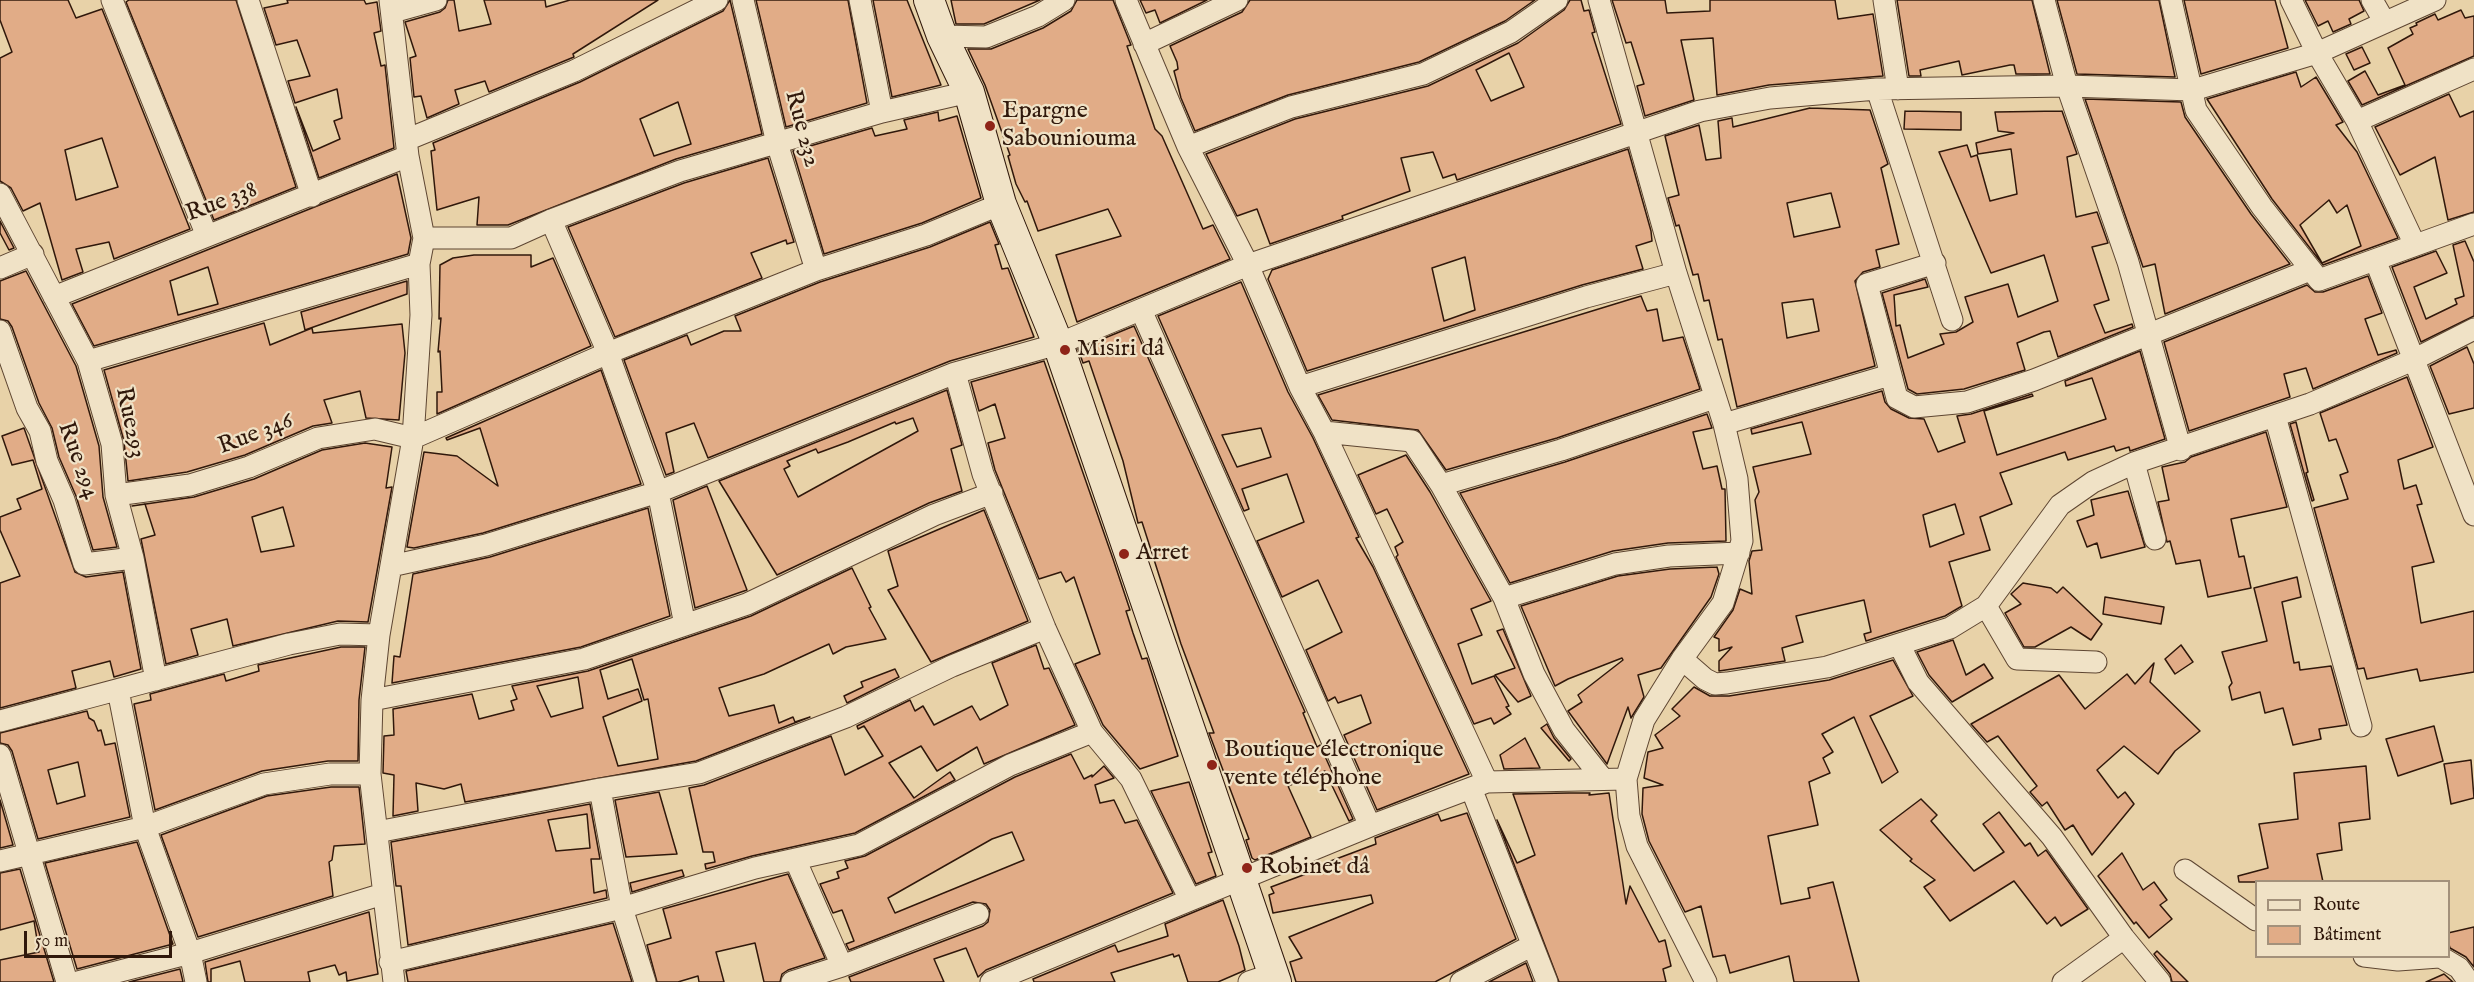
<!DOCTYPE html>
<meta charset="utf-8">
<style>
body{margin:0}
#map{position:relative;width:2474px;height:982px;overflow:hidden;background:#e8d2a8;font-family:"IM FELL English",serif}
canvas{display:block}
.legend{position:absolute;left:2255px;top:880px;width:195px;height:78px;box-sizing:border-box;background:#f0e2c6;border:2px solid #a3917b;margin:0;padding:8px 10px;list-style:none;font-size:18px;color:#30180b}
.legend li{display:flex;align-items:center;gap:12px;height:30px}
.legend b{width:30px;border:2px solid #a3917b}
.scale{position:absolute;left:24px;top:931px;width:148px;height:27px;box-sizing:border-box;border:3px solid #30180b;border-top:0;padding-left:8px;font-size:18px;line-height:21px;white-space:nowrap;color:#30180b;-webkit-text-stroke:4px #f0e2c6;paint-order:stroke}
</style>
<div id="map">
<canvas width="2474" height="982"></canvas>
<ul class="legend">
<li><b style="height:8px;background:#f0e2c6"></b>Route</li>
<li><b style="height:16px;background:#e1ac87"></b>Bâtiment</li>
</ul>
<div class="scale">50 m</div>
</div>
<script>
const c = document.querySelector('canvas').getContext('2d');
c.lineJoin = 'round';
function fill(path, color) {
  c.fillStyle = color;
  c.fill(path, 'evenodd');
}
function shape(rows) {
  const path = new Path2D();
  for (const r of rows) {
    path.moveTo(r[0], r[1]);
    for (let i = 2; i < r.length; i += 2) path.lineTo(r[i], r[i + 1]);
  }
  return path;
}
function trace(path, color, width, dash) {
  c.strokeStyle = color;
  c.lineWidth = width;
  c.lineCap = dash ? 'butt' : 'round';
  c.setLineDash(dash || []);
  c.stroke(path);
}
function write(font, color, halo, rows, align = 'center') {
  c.font = font + ' "IM FELL English",serif';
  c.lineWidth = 4.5;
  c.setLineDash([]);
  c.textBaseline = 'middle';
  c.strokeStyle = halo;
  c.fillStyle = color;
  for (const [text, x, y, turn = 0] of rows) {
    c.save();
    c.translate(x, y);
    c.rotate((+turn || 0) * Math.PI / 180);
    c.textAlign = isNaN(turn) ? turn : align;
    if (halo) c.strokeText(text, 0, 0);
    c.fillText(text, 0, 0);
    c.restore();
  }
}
const building = shape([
 [0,0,68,0,76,18,102,9,190,229,114,259,109,242,76,249,83,272,62,280,40,203,23,211,11,188,0,181,0,58,12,52,0,20,0,0],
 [102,138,118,187,76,200,65,150,102,138],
 [129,0,236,0,296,187,214,220,126,2,129,0],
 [287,0,364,0,366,4,377,2,381,31,374,33,381,66,385,65,394,148,319,178,296,107,313,151,340,139,334,121,342,118,337,89,295,103,288,81,310,76,297,40,276,45,264,8,288,3,287,0],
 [448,0,454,0,459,31,491,24,484,0,545,0,546,7,570,0,658,0,573,54,574,57,489,92,485,81,455,90,459,104,427,118,421,96,414,97,410,58,416,56,405,22,440,12,445,8,448,0],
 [730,0,762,134,676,159,508,225,477,225,479,197,437,210,431,151,435,150,433,143,580,82,723,11,730,0],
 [678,102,691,144,654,156,640,119,678,102],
 [756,0,848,0,867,103,786,127,756,0],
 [873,0,907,0,941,85,892,97,873,0],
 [951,0,1040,0,984,24,956,24,951,0],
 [1077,0,1113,0,1131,45,1127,46,1155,129,1162,136,1203,229,1213,225,1230,259,1077,322,1056,255,1121,236,1108,209,1038,231,1027,201,1025,202,1016,184,1008,156,1010,155,985,85,968,49,991,49,1043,28,1071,11,1077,0],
 [1140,0,1207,0,1160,23,1155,10,1146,13,1140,0],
 [1250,0,1535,0,1505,21,1419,62,1288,95,1195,131,1181,98,1174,71,1178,69,1177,62,1170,46,1242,12,1250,0],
 [1570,0,1581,0,1584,11,1589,10,1595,32,1592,33,1621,124,1457,180,1455,174,1443,178,1433,152,1401,158,1410,191,1342,216,1343,219,1270,244,1257,209,1237,216,1206,154,1295,119,1428,86,1518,43,1564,10,1570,0],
 [1509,53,1524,87,1491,101,1476,70,1509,53],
 [1612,0,1665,0,1667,13,1710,11,1710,0,1835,0,1838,19,1873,14,1883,76,1769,85,1717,95,1713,38,1681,40,1694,100,1645,116,1637,86,1644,84,1631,42,1626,43,1612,0],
 [1897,0,2032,0,2050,74,2016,74,2014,65,2010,65,1962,75,1959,61,1920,70,1921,76,1909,76,1897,0],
 [2057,0,2159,0,2175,77,2077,74,2057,0],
 [2184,0,2275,0,2288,48,2201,74,2184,0],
 [2305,0,2359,0,2364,11,2349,19,2351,24,2333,32,2328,21,2318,26,2305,0],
 [2461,10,2465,18,2474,16,2474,56,2362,105,2348,81,2365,71,2378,95,2405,85,2388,48,2413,34,2410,28,2417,25,2416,23,2435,14,2438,20,2461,10],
 [2362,47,2370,63,2354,70,2346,54,2362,47],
 [2296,72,2301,87,2316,77,2343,122,2336,125,2357,152,2398,238,2323,265,2272,199,2207,99,2296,72],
 [2329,200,2337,213,2347,205,2361,246,2322,263,2300,225,2329,200],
 [2449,94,2460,117,2474,111,2474,212,2448,220,2435,157,2400,175,2375,127,2449,94],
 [2085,99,2181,102,2185,117,2251,214,2290,264,2165,314,2155,264,2143,267,2085,99],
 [1810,108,1870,110,1888,164,1881,168,1899,244,1876,250,1880,267,1863,272,1855,281,1875,366,1737,407,1722,339,1718,340,1709,300,1704,301,1698,274,1693,275,1679,225,1676,226,1668,198,1679,195,1665,136,1699,125,1706,160,1721,158,1718,121,1732,118,1733,127,1810,108],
 [1831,193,1840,227,1794,237,1787,203,1831,193],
 [1813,299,1819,331,1787,338,1782,303,1813,299],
 [1905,111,1961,112,1961,130,1904,129,1905,111],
 [2062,111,2077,154,2067,157,2076,217,2097,212,2108,243,2092,247,2109,300,2094,305,2105,333,2132,324,2133,327,2058,357,2050,331,2044,332,2017,343,2025,370,1964,389,1917,394,1908,389,1882,293,1925,279,1928,287,1894,295,1896,326,1900,325,1908,358,1944,344,1940,334,1956,332,1973,322,1965,297,2008,284,2018,317,2058,301,2044,255,1991,273,1939,152,1967,145,1971,157,1977,155,1990,201,2017,194,2011,149,1978,154,1976,143,2014,133,1998,131,1995,112,2062,111],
 [938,112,939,121,957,116,981,198,922,223,824,254,793,151,872,128,875,136,907,129,904,120,938,112],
 [1628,149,1651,231,1652,241,1636,246,1643,269,1582,285,1307,371,1268,279,1272,270,1628,149],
 [1465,257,1475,310,1444,321,1432,268,1465,257],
 [768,158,794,242,787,244,786,240,751,253,762,278,615,337,568,227,684,183,768,158],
 [397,174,411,238,408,254,94,346,72,304,397,174],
 [208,267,218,304,178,315,170,281,208,267],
 [0,221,14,248,9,250,0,233,0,221],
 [990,222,999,244,995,245,1002,269,1008,268,1034,337,950,361,708,458,694,423,666,433,674,472,666,475,624,360,687,335,691,345,724,331,741,331,735,316,820,282,930,247,990,222],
 [2465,241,2474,262,2474,316,2421,342,2392,267,2436,251,2447,273,2414,287,2426,319,2457,304,2455,299,2464,296,2453,245,2465,241],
 [474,255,531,255,531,267,553,258,591,346,437,414,437,392,442,392,440,351,438,352,441,318,439,319,440,265,453,258,474,255],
 [26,271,76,366,99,446,103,497,117,547,93,550,76,496,59,457,52,428,39,403,12,327,8,321,0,319,0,281,26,271],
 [2368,276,2382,313,2365,319,2378,355,2396,350,2397,353,2313,389,2306,368,2284,374,2290,397,2189,431,2164,342,2307,285,2315,292,2323,292,2368,276],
 [407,281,407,294,305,330,301,312,407,281],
 [1241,282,1288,392,1313,438,1359,537,1356,538,1373,567,1469,774,1377,810,1344,735,1371,723,1361,695,1338,703,1335,697,1328,701,1306,650,1342,632,1318,580,1282,597,1257,541,1304,522,1287,474,1242,489,1249,509,1244,511,1158,316,1241,282],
 [1261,428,1271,457,1237,467,1222,435,1261,428],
 [1641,296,1647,311,1657,309,1663,341,1683,337,1700,389,1557,438,1446,470,1418,430,1332,420,1318,395,1641,296],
 [264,323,270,345,312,328,313,333,402,324,405,353,399,420,366,418,360,391,324,400,332,423,313,426,245,455,187,472,128,481,124,441,104,370,264,323],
 [1134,326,1305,712,1303,713,1317,747,1320,745,1353,819,1349,821,1325,771,1288,786,1311,837,1255,860,1252,858,1246,840,1249,839,1209,733,1214,733,1181,644,1142,522,1138,523,1123,461,1089,361,1083,363,1078,349,1134,326],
 [2467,347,2474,364,2474,408,2449,414,2430,366,2467,347],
 [2140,351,2165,439,2130,451,2129,447,2116,451,2114,446,2068,460,2065,452,2000,473,2012,504,1980,517,1990,550,1949,562,1962,606,1945,616,1866,641,1864,634,1871,632,1864,600,1796,616,1803,642,1782,648,1785,661,1719,671,1719,661,1732,647,1719,651,1719,639,1714,637,1733,610,1740,589,1752,594,1749,561,1752,551,1762,550,1755,500,1759,492,1753,467,1811,454,1802,422,1752,434,1751,429,1882,391,1885,402,1891,409,1909,418,1924,419,1938,452,1965,442,1957,416,1971,414,2032,394,2033,396,1984,411,1997,455,2106,419,2092,378,2066,386,2065,381,2140,351],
 [1955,504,1964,534,1930,547,1923,515,1955,504],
 [1044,361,1113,559,1130,610,1126,611,1133,633,1142,659,1147,658,1178,756,1140,769,1103,725,1075,664,1100,654,1074,577,1066,582,1061,572,1039,579,995,470,988,443,1005,438,995,404,979,411,971,382,1044,361],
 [601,370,641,484,483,533,414,548,407,547,424,452,457,456,498,486,480,428,447,440,446,438,601,370],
 [2407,377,2433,447,2398,460,2404,489,2416,485,2422,504,2417,505,2434,562,2412,567,2421,623,2474,611,2474,672,2420,681,2417,669,2367,679,2364,668,2358,669,2314,508,2348,499,2340,475,2348,472,2336,439,2329,441,2320,413,2407,377],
 [947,390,962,445,951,449,962,491,929,503,777,575,719,481,947,390],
 [913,418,918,431,798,497,784,469,790,466,787,461,816,449,818,453,848,442,895,422,896,424,913,418],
 [1707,414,1712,428,1693,432,1703,469,1717,466,1722,489,1725,489,1726,541,1668,543,1613,551,1510,583,1460,493,1565,462,1707,414],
 [2296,422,2308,472,2306,473,2314,500,2312,501,2290,424,2296,422],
 [24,428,75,572,86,577,123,572,141,669,114,677,110,661,72,671,76,688,0,708,0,583,20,576,0,530,0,517,21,509,17,499,42,489,33,460,12,465,2,436,24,428],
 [2266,432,2287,507,2231,519,2239,557,2244,556,2251,588,2208,597,2200,560,2176,564,2170,541,2167,542,2158,502,2169,500,2162,467,2185,462,2191,457,2266,432],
 [365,443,392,447,386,488,392,487,368,622,338,621,233,646,227,619,191,629,198,655,166,664,141,539,155,535,145,504,132,506,194,497,254,479,322,450,365,443],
 [283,507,294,546,261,552,252,517,283,507],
 [1406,455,1430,492,1491,601,1471,609,1482,635,1458,644,1472,684,1494,676,1509,706,1506,707,1511,714,1494,724,1491,718,1474,724,1396,557,1398,555,1395,547,1403,542,1387,509,1376,514,1358,475,1406,455],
 [707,486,747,590,695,608,673,500,707,486],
 [2128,491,2145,547,2101,558,2097,543,2087,547,2077,521,2094,515,2091,500,2128,491],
 [648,508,670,616,581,647,392,683,394,656,400,657,413,574,490,557,648,508],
 [984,510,1028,621,931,662,888,590,898,586,888,551,984,510],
 [1717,567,1719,574,1711,597,1661,668,1638,675,1644,697,1631,718,1628,707,1607,764,1568,711,1582,702,1578,695,1623,660,1622,658,1568,679,1555,686,1521,606,1618,576,1670,569,1717,567],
 [852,568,871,607,869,608,886,639,846,647,833,654,829,644,764,674,719,688,729,716,774,705,779,723,793,717,795,722,810,717,696,761,465,802,461,784,444,789,416,783,418,811,393,816,394,775,383,773,384,736,394,735,393,709,472,694,479,719,514,710,511,701,517,699,512,686,588,671,751,616,852,568],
 [632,659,644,700,648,699,658,759,618,766,603,717,642,701,638,689,608,699,600,670,632,659],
 [578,677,583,708,551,717,537,686,578,677],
 [2297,577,2301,597,2282,602,2294,663,2299,662,2300,670,2331,666,2347,725,2319,729,2321,739,2293,745,2283,708,2265,713,2260,692,2232,700,2229,687,2232,683,2222,652,2267,641,2254,588,2297,577],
 [2023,583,2051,588,2057,593,2063,587,2102,624,2091,640,2071,627,2035,647,2024,647,2005,613,2021,604,2011,594,2023,583],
 [2105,597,2164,607,2161,624,2103,614,2105,597],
 [1503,629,1531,696,1518,702,1495,675,1515,668,1497,631,1503,629],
 [1953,640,1966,675,1984,664,1993,678,1952,702,1929,675,1917,652,1953,640],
 [1036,645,1044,669,1049,668,1075,725,984,764,977,747,937,771,921,746,889,763,914,798,950,772,955,780,855,833,752,856,706,869,705,864,715,862,713,852,703,852,689,788,704,785,831,736,845,775,883,756,864,726,858,729,857,726,910,700,915,711,923,706,934,725,972,706,980,720,1008,705,992,663,1036,645],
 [2181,645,2193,662,2175,674,2165,659,2181,645],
 [341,647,365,647,359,700,358,761,328,761,262,771,155,810,134,704,151,700,150,694,224,674,226,681,259,671,258,665,341,647],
 [1893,660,1913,696,1870,716,1898,772,1882,783,1854,717,1822,734,1833,752,1823,758,1830,773,1809,782,1818,825,1768,836,1781,904,1810,898,1808,888,1833,882,1859,982,1794,982,1789,956,1730,973,1725,955,1713,957,1701,906,1685,912,1649,841,1642,814,1643,788,1663,785,1644,778,1648,752,1663,748,1655,735,1680,716,1672,709,1694,687,1710,696,1729,696,1829,680,1893,660],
 [2154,663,2150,682,2200,731,2175,751,2158,774,2124,746,2097,770,2118,798,2125,792,2134,804,2092,855,2073,825,2065,830,2047,802,2042,806,2030,792,2037,786,1998,736,1987,742,1971,724,2059,675,2085,709,2127,674,2135,684,2154,663],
 [895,669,899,677,847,703,844,696,863,687,861,682,895,669],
 [87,711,89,718,94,721,98,731,101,730,105,745,115,743,130,817,38,839,12,751,8,745,0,743,0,733,87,711],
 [78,762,85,796,57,804,48,770,78,762],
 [1547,724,1554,738,1571,759,1569,761,1541,728,1547,724],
 [2434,726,2443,761,2398,776,2386,739,2434,726],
 [1525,738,1540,768,1504,769,1500,755,1525,738],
 [1071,754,1084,779,1092,775,1092,777,1104,766,1114,778,1095,785,1100,803,1114,800,1125,823,1137,820,1173,893,986,970,978,977,966,948,934,959,944,982,851,982,849,977,983,926,988,922,990,910,986,904,973,902,849,950,846,944,854,941,842,910,833,913,820,884,839,878,837,872,848,868,845,861,865,856,1015,777,1071,754],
 [1012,832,1024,860,895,913,888,898,992,839,1012,832],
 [2471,760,2474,798,2451,804,2444,764,2471,760],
 [2366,766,2370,819,2339,823,2342,850,2317,854,2323,882,2239,882,2238,876,2268,868,2259,824,2298,819,2294,773,2366,766],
 [1189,782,1212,852,1208,853,1216,876,1196,884,1151,791,1189,782],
 [331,787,359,787,365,844,334,846,332,860,329,862,333,896,198,937,161,835,267,796,331,787],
 [659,792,677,854,626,857,615,800,659,792],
 [1569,793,1590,793,1589,795,1609,793,1626,904,1630,886,1659,942,1665,940,1671,966,1663,969,1666,982,1559,982,1497,820,1517,863,1535,855,1513,794,1569,793],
 [1921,799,1937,815,1931,821,1974,871,2004,852,1983,824,1999,812,2025,846,2030,843,2038,856,2046,850,2088,909,2061,926,2055,917,2047,924,2014,881,1950,921,1924,887,1935,880,1910,861,1912,859,1880,830,1921,799],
 [0,800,13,845,0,848,0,800],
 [590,804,600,859,591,859,594,893,606,890,607,898,408,945,401,886,396,886,391,842,590,804],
 [587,814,590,848,556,851,548,820,587,814],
 [1467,813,1516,939,1435,982,1296,982,1290,962,1302,958,1289,937,1373,903,1371,895,1273,913,1269,895,1274,893,1271,887,1314,871,1312,868,1376,844,1375,838,1438,814,1441,821,1467,813],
 [137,842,173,944,77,969,45,863,137,842],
 [2122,853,2143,890,2154,882,2167,900,2160,905,2172,919,2149,938,2136,922,2134,924,2098,876,2122,853],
 [20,869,54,982,0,982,0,960,39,952,34,921,0,930,0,873,20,869],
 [682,870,684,876,632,892,630,883,682,870],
 [788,874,825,958,788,970,782,974,780,982,764,982,755,943,716,952,724,982,699,982,698,976,678,982,657,982,647,945,671,938,663,909,788,874],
 [1223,900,1239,946,1245,970,1241,972,1218,982,1188,982,1179,955,1174,957,1173,954,1111,973,1115,982,1034,982,1033,979,1115,945,1118,952,1168,936,1165,924,1223,900],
 [369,912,378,974,347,981,346,972,339,975,335,965,308,972,310,982,245,982,240,961,211,969,211,982,208,982,205,962,369,912],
 [613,923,632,982,408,982,406,971,613,923],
 [2474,927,2474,967,2466,957,2450,948,2448,941,2448,933,2474,927],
 [2157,951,2188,982,2172,982,2170,974,2154,954,2157,951],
 [1526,963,1533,982,1489,982,1526,963],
 [180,969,183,982,129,982,180,969],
 [2444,974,2453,982,2426,982,2444,974]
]);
const street = shape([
 [112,0,207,236],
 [248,0,312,196],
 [390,0,408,156,424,238,419,264,421,315,413,438,379,635,372,700,370,774,394,982],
 [743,0,777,143,816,270],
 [860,0,882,112],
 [1126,0,1188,147,1248,265,1300,387,1324,432,1487,782],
 [1599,0,1676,273,1724,424,1737,479,1742,541,1723,603,1682,659,1644,720,1626,779,1629,816,1637,846,1706,982],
 [1884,0,1898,89],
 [2044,0,2067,86,2128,262,2181,450],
 [2171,0,2196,110,2262,207,2319,280,2474,224],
 [2291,0,2317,53,2357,121,2415,245],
 [2372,0,2384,21],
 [393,12,436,0],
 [942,36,986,37,1038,16,1064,0],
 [1144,44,1237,0],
 [1877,89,1952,320],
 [2357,121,2474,69],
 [406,140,574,71,717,0],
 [1188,147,1291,107,1423,74,1511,32,1557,0],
 [0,194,88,361,112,444,116,495,133,558,156,680],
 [551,220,608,353,658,492,685,625],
 [424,238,511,238,551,220,680,171,882,112,969,92],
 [2376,262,2474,515],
 [1935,263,1867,284,1897,398,1914,407,1967,402,2034,380,2310,270],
 [0,268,33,254],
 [54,297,408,156],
 [1141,310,1370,826],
 [0,331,27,408,40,431,47,461,64,500,84,564,133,558],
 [88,361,419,264],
 [955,373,983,474,1045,628,1092,732,1131,779,1190,900],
 [1300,387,1586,297,1676,273],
 [2275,416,2361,726],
 [1724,424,1890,375],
 [1324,432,1412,441,1441,485,1504,598,1534,674,1564,730,1602,778],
 [2134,463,2155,539],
 [1441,485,1561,450,1714,398],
 [116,495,190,485,249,467,318,438,375,429,413,438,608,353,816,270,926,235,1001,204],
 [391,566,486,545,658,492,955,373,1058,344,1248,265,1700,111,1770,98,1877,89,2067,86,2193,90,2317,53,2435,0],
 [1504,598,1615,564,1669,556,1739,553],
 [1986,606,2017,659,2096,662],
 [1900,646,1918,682,2052,837,2124,938,2160,982],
 [1682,659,1705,679,1715,684,1727,683,1827,667,1950,628,1986,606,2060,505,2093,482,2134,463,2310,404,2413,360,2474,329],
 [118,690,145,827,190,953,196,982],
 [372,700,584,659,747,604,934,515,992,493],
 [0,721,289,644,340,634,379,635],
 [0,755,67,982],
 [1471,788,1547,982],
 [600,789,622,908,645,982],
 [377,832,600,789,699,773,846,717,952,666,1045,628],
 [795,859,842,966],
 [0,861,145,827,264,784,330,774,370,774],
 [2185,870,2256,920],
 [2364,956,2398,960,2439,957],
 [2439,956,2459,968,2469,982],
 [390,962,622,908,755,868,859,845,1010,765,1092,732],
 [78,982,190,953,383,894],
 [792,982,842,966,978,914],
 [991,982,1370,826,1487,782,1626,779],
 [1249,982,1273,974],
 [1461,982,1531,946],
 [2063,982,2124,938]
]);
const secondary = shape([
 [929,0,942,36,969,92,1001,204,1058,344,1276,982]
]);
const markers = [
 [990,126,6,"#8f2418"],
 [1065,350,6,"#8f2418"],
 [1124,554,6,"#8f2418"],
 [1212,765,6,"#8f2418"],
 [1247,868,6,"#8f2418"]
];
const poiNames = [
 ["Epargne",1002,112],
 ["Sabouniouma",1002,140],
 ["Misiri dâ",1077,350],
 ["Arret",1136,554],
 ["Boutique électronique",1224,751],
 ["vente téléphone",1224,779],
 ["Robinet dâ",1259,868]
];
const streetNames = [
 ["Rue 232",801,129,75],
 ["Rue 338",222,203,-21],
 ["Rue293",129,423,78],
 ["Rue 346",256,435,-21],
 ["Rue 294",77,461,70]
];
fill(building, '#e1ac87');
trace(building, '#30180b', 1.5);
trace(street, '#5e4632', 23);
trace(secondary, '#30180b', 32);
trace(street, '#f0e2c6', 21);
trace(secondary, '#f0e2c6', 30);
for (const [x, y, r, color] of markers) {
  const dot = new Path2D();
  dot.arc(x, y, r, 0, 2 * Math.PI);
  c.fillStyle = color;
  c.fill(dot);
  trace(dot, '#f0e2c6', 2);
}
write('24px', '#30180b', '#f0e2c6', poiNames, 'left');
write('24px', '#30180b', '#f0e2c6', streetNames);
</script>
